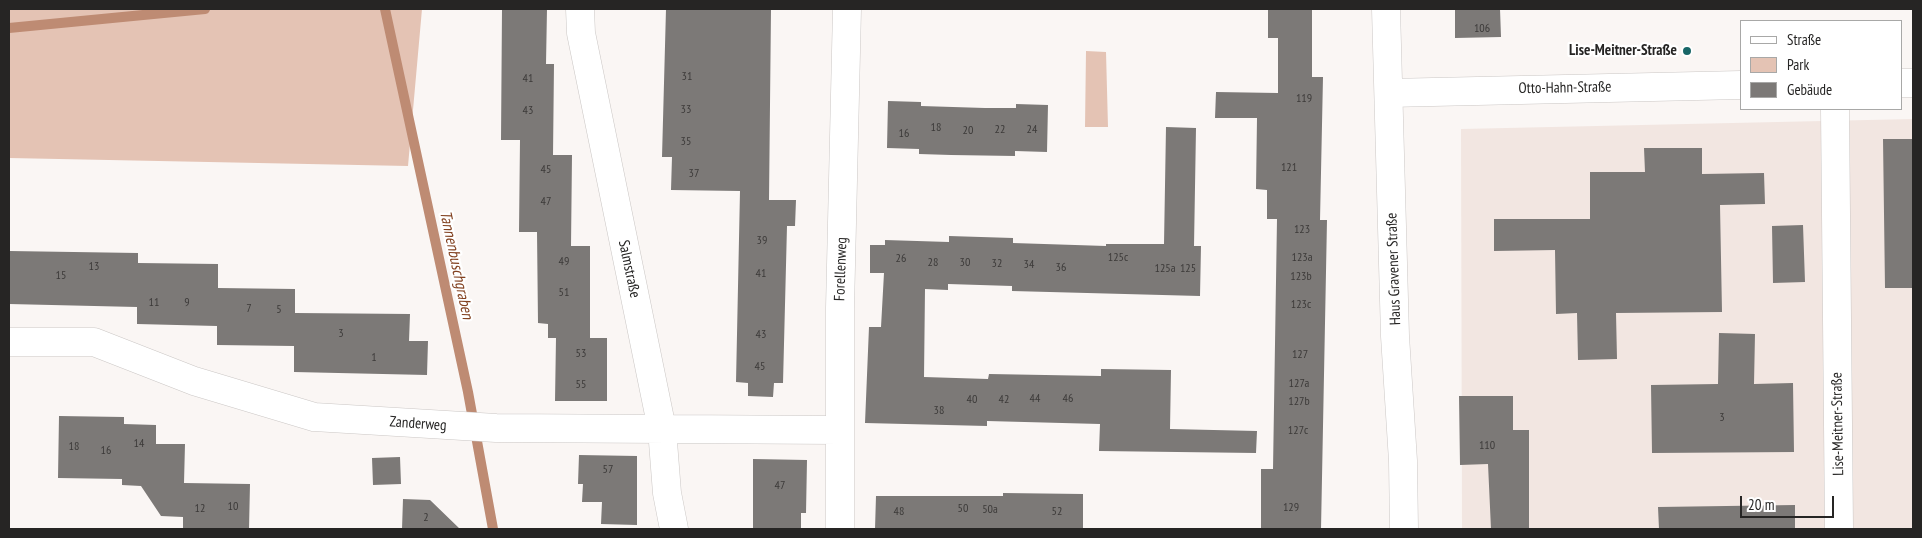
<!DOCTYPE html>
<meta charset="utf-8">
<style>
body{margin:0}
#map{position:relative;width:1922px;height:538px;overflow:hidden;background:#faf6f4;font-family:"PT Sans Narrow",sans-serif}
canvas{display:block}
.frame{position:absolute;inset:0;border:10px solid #262524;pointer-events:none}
.legend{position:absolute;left:1740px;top:20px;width:162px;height:90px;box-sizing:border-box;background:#fff;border:1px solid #a8a8a7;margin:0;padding:6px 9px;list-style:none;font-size:15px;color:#262524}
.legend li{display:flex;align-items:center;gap:10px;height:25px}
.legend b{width:25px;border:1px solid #a8a8a7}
.scale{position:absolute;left:1740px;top:496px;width:94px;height:22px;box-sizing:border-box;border:2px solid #262524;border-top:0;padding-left:6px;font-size:15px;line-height:18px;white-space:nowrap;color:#262524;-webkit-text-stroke:4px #fff;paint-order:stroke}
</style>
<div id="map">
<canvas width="1922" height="538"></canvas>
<div class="frame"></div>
<ul class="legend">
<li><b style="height:6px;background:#fff"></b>Straße</li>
<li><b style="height:14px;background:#e4c3b4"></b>Park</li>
<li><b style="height:14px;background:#7c7977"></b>Gebäude</li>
</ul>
<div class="scale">20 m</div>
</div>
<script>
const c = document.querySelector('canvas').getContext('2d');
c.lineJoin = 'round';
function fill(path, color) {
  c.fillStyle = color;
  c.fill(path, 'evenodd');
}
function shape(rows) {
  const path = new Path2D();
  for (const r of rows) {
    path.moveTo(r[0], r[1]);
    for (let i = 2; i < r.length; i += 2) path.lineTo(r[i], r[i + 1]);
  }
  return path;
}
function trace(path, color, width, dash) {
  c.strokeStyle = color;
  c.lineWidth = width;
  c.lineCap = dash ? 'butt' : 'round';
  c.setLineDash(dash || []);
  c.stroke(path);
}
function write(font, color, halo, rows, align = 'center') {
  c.font = font + ' "PT Sans Narrow",sans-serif';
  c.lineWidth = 4.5;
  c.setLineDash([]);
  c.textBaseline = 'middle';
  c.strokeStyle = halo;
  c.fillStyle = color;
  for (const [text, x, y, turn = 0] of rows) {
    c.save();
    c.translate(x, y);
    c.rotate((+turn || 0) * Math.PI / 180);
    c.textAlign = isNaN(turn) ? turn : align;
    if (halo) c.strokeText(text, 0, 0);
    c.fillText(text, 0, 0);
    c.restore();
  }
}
const built = shape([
 [1913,119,1913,529,1462,529,1461,129]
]);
const green = shape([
 [9,9,422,9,408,166,9,158],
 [1086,51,1106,52,1108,127,1085,127]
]);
const stream = shape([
 [385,9,468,392,493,529],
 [9,28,205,9]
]);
const building = shape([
 [502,9,547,9,546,64,554,64,553,155,572,155,571,246,590,246,590,338,607,338,607,401,555,401,556,338,548,338,548,324,538,323,537,232,519,232,520,140,501,140],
 [666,9,771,9,769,200,796,200,795,226,787,226,783,383,774,383,773,397,748,396,748,383,736,382,740,191,671,190,672,157,662,157],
 [1268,9,1312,9,1312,77,1323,77,1320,220,1327,220,1321,529,1261,529,1261,469,1273,469,1277,219,1267,219,1267,190,1256,189,1257,118,1215,118,1216,92,1278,93,1278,38,1268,38],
 [1455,9,1500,9,1501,37,1455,38],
 [888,101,921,102,921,106,985,108,1016,108,1016,104,1048,105,1047,152,1015,151,1015,156,951,155,919,154,919,149,887,148],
 [1166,127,1196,128,1194,246,1201,246,1200,296,1012,291,1012,286,948,284,948,290,925,289,924,377,988,379,989,374,1101,376,1101,369,1171,370,1170,429,1257,431,1256,453,1099,451,1100,424,987,421,987,426,865,423,869,327,881,327,884,273,870,273,870,245,885,245,885,240,949,242,949,236,1013,238,1013,243,1106,246,1106,244,1164,244],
 [1883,139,1913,139,1913,288,1885,288],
 [1644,148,1702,148,1702,174,1764,173,1765,204,1720,205,1722,312,1616,313,1617,359,1578,360,1577,313,1556,314,1555,250,1494,251,1494,219,1590,219,1590,172,1645,172],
 [1803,225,1805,282,1773,283,1772,226],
 [9,251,138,253,138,263,218,264,218,288,295,289,295,313,410,314,409,341,428,341,427,375,294,372,294,346,217,345,217,326,137,324,137,307,9,304],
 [1719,333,1755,334,1754,384,1793,383,1794,452,1652,453,1651,385,1718,384],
 [1459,396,1513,396,1513,430,1529,430,1529,529,1491,529,1488,464,1460,465],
 [59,416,124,417,124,424,156,425,156,444,185,444,184,483,250,484,249,529,183,529,183,517,161,516,141,486,122,485,122,479,58,478],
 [579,455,637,456,637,525,601,524,602,502,582,502,583,484,578,484],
 [400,457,401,484,373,485,372,458],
 [753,459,807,460,806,513,801,513,801,529,753,529],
 [1003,493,1083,494,1083,529,875,529,876,496,1003,496],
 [403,499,430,500,460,529,402,529],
 [1795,505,1795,529,1659,529,1658,507]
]);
const minor = shape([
 [580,9,581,33,662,429,667,493,674,529],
 [1386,9,1395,336,1403,461,1404,529],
 [1901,83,1913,83],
 [1389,93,1741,85],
 [1835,109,1839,529],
 [9,342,94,342,194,381,314,417,496,428,839,430],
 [840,529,840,308,847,9]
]);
const markers = [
 [1687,51,5,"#186667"]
];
const numberNames = [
 ["106",1482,29],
 ["31",687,77],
 ["41",528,79],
 ["119",1304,99],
 ["33",686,110],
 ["43",528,111],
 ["18",936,128],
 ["22",1000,130],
 ["24",1032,130],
 ["20",968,131],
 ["16",904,134],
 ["35",686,142],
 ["121",1289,168],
 ["45",546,170],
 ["37",694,174],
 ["47",546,202],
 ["123",1302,230],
 ["39",762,241],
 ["125c",1118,258],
 ["123a",1302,258],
 ["26",901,259],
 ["49",564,262],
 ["28",933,263],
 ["30",965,263],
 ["32",997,264],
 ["34",1029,265],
 ["13",94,267],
 ["36",1061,268],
 ["125a",1165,269],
 ["125",1188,269],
 ["41",761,274],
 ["15",61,276],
 ["123b",1301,277],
 ["51",564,293],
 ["11",154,303],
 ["9",187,303],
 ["123c",1301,305],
 ["7",249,309],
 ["5",279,310],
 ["3",341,334],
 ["43",761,335],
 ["53",581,354],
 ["127",1300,355],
 ["1",374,358],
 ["45",760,367],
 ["127a",1299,384],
 ["55",581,385],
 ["44",1035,399],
 ["46",1068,399],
 ["40",972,400],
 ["42",1004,400],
 ["127b",1299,402],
 ["38",939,411],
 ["3",1722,418],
 ["127c",1298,431],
 ["14",139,444],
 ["110",1487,446],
 ["18",74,447],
 ["16",106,451],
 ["57",608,470],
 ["47",780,486],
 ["10",233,507],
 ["129",1291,508],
 ["12",200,509],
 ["50",963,509],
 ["50a",990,510],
 ["48",899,512],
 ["52",1057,512],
 ["2",426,518]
];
const poiNames = [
 ["Lise-Meitner-Straße",1677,51]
];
const streetNames = [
 ["Otto-Hahn-Straße",1565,88,-1],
 ["Salmstraße",629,269,78],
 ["Forellenweg",841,269,-88],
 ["Haus Gravener Straße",1394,269,-92],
 ["Zanderweg",418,424,4],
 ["Lise-Meitner-Straße",1838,424,-91]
];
const waterNames = [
 ["Tannenbuschgraben",456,265,78]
];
fill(built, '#f2e6e1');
fill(green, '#e4c3b4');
trace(stream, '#be8b73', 10);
fill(building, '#7c7977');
trace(minor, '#cbc7c5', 29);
trace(minor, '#fff', 28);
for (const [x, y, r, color] of markers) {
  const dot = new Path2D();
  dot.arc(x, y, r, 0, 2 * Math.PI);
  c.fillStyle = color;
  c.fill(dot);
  trace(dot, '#fff', 2);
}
write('12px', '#3c3a39', null, numberNames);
write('bold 15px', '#262524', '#fff', poiNames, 'right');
write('15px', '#262524', '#fff', streetNames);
write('italic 16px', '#824120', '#fff', waterNames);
</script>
